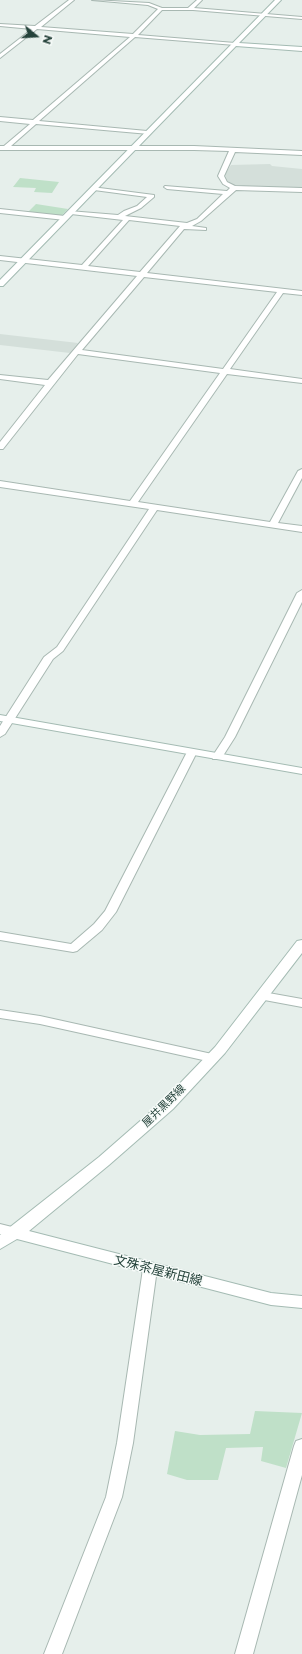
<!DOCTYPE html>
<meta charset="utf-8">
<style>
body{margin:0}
#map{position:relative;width:302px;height:1654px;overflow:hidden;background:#e6efeb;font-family:Montserrat,sans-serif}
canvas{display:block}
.north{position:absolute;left:16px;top:16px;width:40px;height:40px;-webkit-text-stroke:3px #f7fbf9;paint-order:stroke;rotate:108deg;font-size:11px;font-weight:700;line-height:16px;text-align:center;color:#24423a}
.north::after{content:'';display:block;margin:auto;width:14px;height:18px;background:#24423a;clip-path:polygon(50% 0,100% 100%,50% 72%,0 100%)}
</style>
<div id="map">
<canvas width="302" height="1654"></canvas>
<div class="north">N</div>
</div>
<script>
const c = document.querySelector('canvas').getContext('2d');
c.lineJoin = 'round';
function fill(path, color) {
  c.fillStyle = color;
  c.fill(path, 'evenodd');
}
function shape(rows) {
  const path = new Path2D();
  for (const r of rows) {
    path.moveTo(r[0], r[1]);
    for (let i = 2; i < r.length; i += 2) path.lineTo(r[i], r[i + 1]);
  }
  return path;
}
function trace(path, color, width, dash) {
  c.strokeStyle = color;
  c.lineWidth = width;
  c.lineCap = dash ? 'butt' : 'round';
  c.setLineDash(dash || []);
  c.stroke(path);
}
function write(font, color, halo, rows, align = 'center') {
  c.font = font + ' Montserrat,"Noto Sans JP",sans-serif';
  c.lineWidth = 3;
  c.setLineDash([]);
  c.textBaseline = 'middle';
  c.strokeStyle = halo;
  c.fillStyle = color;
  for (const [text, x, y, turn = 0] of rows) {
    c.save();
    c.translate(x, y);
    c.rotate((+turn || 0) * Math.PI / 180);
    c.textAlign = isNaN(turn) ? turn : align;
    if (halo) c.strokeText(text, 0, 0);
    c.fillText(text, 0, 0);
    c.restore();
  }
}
const built = shape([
 [270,164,272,166,302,169,302,189,236,186,231,184,227,180,225,174,231,165],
 [0,334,78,343,70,353,0,345]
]);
const green = shape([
 [20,178,59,182,52,193,34,192,36,188,13,187],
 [36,204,68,209,62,215,56,216,27,213],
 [255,1411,302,1413,286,1468,261,1461,263,1447,226,1448,218,1480,187,1480,167,1474,175,1431,200,1435,250,1434]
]);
const street = shape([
 [69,0,74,0,41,27,133,34,158,9,148,5,92,0,149,3,162,8,188,8,197,0,202,0,194,8,302,17,302,19,193,10,162,10,138,35,235,43,237,44,235,45,135,37,39,121,147,131,149,132,149,134,36,124,11,146,194,146,302,151,302,155,235,152,224,176,227,182,235,186,302,188,302,192,236,190,201,221,192,226,206,228,206,230,184,229,147,273,302,291,302,295,283,293,230,369,302,379,302,383,227,374,138,502,270,522,298,471,302,469,302,478,278,523,302,526,302,532,157,510,63,651,53,659,5,734,0,737,0,726,44,657,57,647,149,509,0,487,0,481,130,501,220,373,78,354,3,449,0,449,0,442,45,385,0,379,0,375,48,380,137,276,0,260,0,256,82,265,123,220,71,214,69,213,69,211,118,215,124,211,137,206,147,197,94,190,92,189,92,187,154,195,154,197,141,208,125,216,187,223,197,219,223,194,167,189,164,187,165,186,227,191,230,188,223,184,218,176,229,151,194,150,0,150,0,146,4,146,30,124,0,121,0,117,33,120,130,37,37,29,0,58,0,54,32,29,0,26,0,24,35,26,69,0],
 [129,220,180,226,140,272,88,266,129,220],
 [144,277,277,292,223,369,82,350,144,277],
 [0,209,65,216,68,218,65,220,0,213,0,209],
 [302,590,302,602,235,737,221,759,213,759,212,757,225,737,297,593,302,590],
 [192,749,197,752,116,912,102,930,77,951,73,952,0,940,0,932,71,944,94,924,105,911,187,752,192,749],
 [263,992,302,999,302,1007,259,999,257,996,259,993,263,992],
 [0,1010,40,1016,212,1054,217,1055,218,1058,217,1061,212,1062,40,1024,0,1018,0,1010],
 [0,1224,20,1229,22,1233,20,1237,15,1238,0,1234,0,1224],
 [150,1263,155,1265,157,1269,133,1443,122,1497,62,1654,44,1654,106,1497,117,1443,143,1269,145,1265,150,1263],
 [302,1439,302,1475,253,1654,235,1654,294,1446,296,1441,302,1439]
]);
const secondary = shape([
 [275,0,281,0,239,43,302,47,302,51,236,46,3,286,0,286,0,280,275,0],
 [0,715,302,768,302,774,0,721,0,715],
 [302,940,302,953,225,1053,173,1109,109,1165,29,1231,271,1293,302,1296,302,1308,271,1305,17,1239,0,1249,0,1235,99,1157,163,1101,215,1047,297,941,302,940]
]);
const streetNames = [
 ["屋井黒野線",164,1106,-44]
];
const nearStreetnames = [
 ["文殊茶屋新田線",158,1271,14]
];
fill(built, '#d4dfda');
fill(green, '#bfe0c8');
trace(street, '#a8b8b2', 2);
trace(secondary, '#a4bbb3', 2);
fill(street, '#fff');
fill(secondary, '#fff');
write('11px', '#24423a', '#f7fbf9', streetNames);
write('13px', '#24423a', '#f7fbf9', nearStreetnames);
</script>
